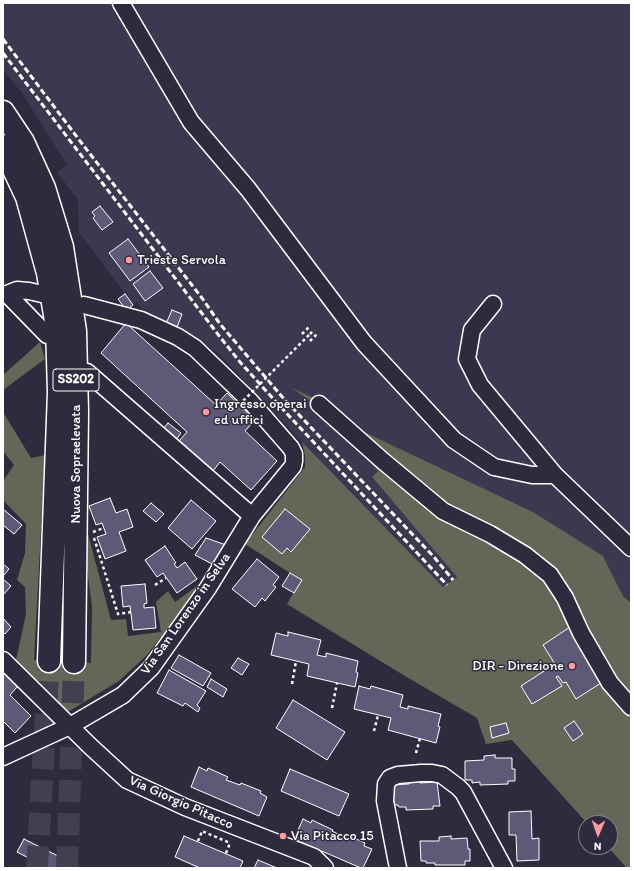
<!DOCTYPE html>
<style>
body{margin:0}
#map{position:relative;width:634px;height:871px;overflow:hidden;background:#2f2a3d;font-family:Itim,sans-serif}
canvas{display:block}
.frame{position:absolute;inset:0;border:4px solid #fff;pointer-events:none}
.north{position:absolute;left:578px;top:815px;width:40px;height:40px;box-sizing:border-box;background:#2f2a3d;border:1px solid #827f8b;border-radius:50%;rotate:182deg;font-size:11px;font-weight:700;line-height:16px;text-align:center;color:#fff}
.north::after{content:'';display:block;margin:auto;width:14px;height:18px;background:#ff9aa2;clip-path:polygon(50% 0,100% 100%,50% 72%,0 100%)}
</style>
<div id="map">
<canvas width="634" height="871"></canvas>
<div class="frame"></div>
<div class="north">N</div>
</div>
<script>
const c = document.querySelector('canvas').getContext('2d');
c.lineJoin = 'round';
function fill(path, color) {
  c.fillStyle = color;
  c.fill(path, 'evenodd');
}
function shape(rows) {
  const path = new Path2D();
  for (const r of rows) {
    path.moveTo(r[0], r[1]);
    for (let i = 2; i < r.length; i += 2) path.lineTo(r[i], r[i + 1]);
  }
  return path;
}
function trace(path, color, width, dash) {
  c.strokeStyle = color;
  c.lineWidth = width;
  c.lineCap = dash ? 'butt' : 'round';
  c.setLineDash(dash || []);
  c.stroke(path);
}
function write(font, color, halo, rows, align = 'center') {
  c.font = font + ' Itim,sans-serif';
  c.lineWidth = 3;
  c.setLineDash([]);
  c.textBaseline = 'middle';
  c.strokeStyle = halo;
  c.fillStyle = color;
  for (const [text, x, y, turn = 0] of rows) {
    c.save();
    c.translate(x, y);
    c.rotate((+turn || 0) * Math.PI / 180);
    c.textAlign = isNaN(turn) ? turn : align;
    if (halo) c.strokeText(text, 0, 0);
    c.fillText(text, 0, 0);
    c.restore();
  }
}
const built = shape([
 [3,3,631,3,631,603,623,596,603,556,533,512,358,429,294,390,313,403,378,471,372,477,457,577,443,588,391,533,345,488,218,353,187,332,176,330,150,319,137,302,126,310,118,299,125,294,79,232,78,200,57,172,67,165,22,93,3,69]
]);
const green = shape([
 [40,342,45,359,3,390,3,375],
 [292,388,318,400,358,429,533,512,603,556,623,596,631,603,631,868,625,868,625,866,608,847,610,847,610,823,587,823,512,740,486,744,477,718,405,676,287,604,301,580,245,544,305,467,305,456,302,442,443,587,457,577,372,477,378,471,313,403],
 [3,412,31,458,45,455,34,660,91,663,92,607,84,545,85,482,88,534,111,620,126,619,128,636,161,632,156,602,168,591,175,602,197,586,198,592,146,656,119,681,66,713,16,660,26,614,25,587,17,580,25,553,26,524,3,500,3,481,14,465,3,451]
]);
const building = shape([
 [100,206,113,222,102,230,93,218,95,216,92,212,100,206],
 [128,239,149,267,130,281,109,253,128,239],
 [150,271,163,288,145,301,133,284,150,271],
 [125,294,133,305,126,310,118,299,125,294],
 [172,310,182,314,176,330,165,326,172,310],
 [126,323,216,405,227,393,255,420,245,431,277,461,251,490,220,462,213,471,209,467,207,470,179,446,182,443,179,441,187,432,101,353,126,323],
 [168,423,181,433,176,440,163,429,168,423],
 [110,498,116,513,127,509,133,527,119,532,126,551,105,559,97,537,106,534,102,523,96,525,89,506,110,498],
 [191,500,216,521,192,549,168,528,191,500],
 [151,503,164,514,156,522,143,511,151,503],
 [3,509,22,525,14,534,3,525,3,509],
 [285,509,310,529,291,552,287,548,282,554,262,537,285,509],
 [206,538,226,545,216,566,195,555,206,538],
 [165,546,176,563,174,564,177,568,185,562,197,579,177,593,163,573,157,577,145,560,165,546],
 [257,559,279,577,273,585,276,587,265,601,262,598,255,607,232,589,257,559],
 [3,564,9,569,4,575,3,574,3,564],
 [290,573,302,580,294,593,282,586,290,573],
 [3,579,11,586,3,595,3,579],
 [145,584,147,603,144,604,144,608,154,607,156,628,133,630,130,606,123,607,121,586,145,584],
 [3,618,11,627,5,634,3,632,3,618],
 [570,627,578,641,576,642,593,669,604,681,576,699,566,682,563,683,558,676,556,677,562,686,532,704,521,686,555,664,543,645,570,627],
 [288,632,321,640,317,655,326,657,326,653,358,661,356,672,358,673,355,687,307,676,309,664,271,655,276,633,288,636,288,632],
 [179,655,211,673,203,686,171,668,179,655],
 [238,658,249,664,242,675,231,668,238,658],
 [169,670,206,691,197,705,200,708,198,712,185,703,183,706,157,693,169,670],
 [3,672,18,686,10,695,31,716,15,733,3,721,3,672],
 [211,679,227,689,223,697,207,687,211,679],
 [359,686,370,689,371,686,403,695,400,707,408,709,408,706,441,714,438,726,440,727,436,743,388,730,391,718,354,709,359,686],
 [293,700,345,732,327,760,276,728,293,700],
 [574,721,583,734,573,741,564,728,574,721],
 [506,723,509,733,492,738,490,727,506,723],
 [495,755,495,758,512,758,512,769,515,769,515,781,508,781,508,784,480,785,480,782,472,783,472,780,465,780,465,761,484,760,484,756,495,755],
 [199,767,207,771,208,768,228,777,226,780,240,785,241,783,261,791,260,793,267,797,259,816,191,787,199,767],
 [290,769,349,794,339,816,281,791,290,769],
 [420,780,420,783,437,782,440,806,433,806,433,809,406,810,406,807,399,807,398,805,391,805,390,785,409,784,409,781,420,780],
 [531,811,532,839,539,838,539,860,517,861,516,835,509,835,509,812,531,811],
 [303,819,311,823,312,820,333,830,332,831,344,837,345,834,365,843,364,846,372,849,363,868,361,868,294,839,303,819],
 [184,836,243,861,240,868,200,868,175,857,184,836],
 [451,836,451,839,467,838,468,849,470,849,470,861,465,861,465,865,435,865,435,863,426,863,426,861,421,861,420,841,439,841,439,837,451,836],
 [24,839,70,862,67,868,48,868,17,852,24,839],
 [258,860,277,868,254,868,258,860]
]);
const highwayTunnel = shape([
 [37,868,49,661],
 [67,868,74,662]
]);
const path = shape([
 [302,334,310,326],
 [310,334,314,330],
 [310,341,317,334],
 [93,532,104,528],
 [94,538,118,614,131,612],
 [155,585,166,578],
 [292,684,296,661],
 [332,708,337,683],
 [374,731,378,715],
 [416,753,420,738],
 [198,841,202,831,230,843],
 [226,853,230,843]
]);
const minor = shape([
 [121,3,191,122,248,189,364,343,454,440,494,467,532,475,555,475],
 [42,294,29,291,17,290,7,294,47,335],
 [493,304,472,330,467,359,480,385,555,475,631,548],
 [84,305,141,320,178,337,195,348,250,401,291,448,294,454,294,461,293,466,252,516],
 [319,404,383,461,443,511,490,534,525,555,550,575,565,598,581,633,610,683,631,707],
 [3,660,90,746,127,780,185,807,314,857,325,868],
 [3,757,70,726,123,695,151,668,208,588,252,516,87,372],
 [398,868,385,801,386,784,390,778,398,775,421,773,432,773,442,775,458,787,463,792,504,868]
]);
const highway = shape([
 [3,112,23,142,44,188,62,247,75,331,77,412,74,662],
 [3,146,27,197,48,273,57,327,59,392,49,661]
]);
const rail = shape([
 [3,39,80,141,202,298,220,324,284,399,434,557,453,580],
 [3,53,220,337,240,362,277,403,447,585]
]);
const pathBridge = shape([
 [239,405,310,334]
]);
const markers = [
 [129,260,4,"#ff9aa2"],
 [206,412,4,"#ff9aa2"],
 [572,666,4,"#ff9aa2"],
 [283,836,4,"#ff9aa2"]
];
const shields = [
 [76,380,46]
];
const shieldNames = [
 ["SS202",76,380]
];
const poiNames = [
 ["Trieste Servola",137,260],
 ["Ingresso operai",214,404],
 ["ed uffici",214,420],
 ["DIR - Direzione",564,666,"right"],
 ["Via Pitacco 15",291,836]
];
const streetNames = [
 ["Nuova Sopraelevata",76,464,-90],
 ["Via San Lorenzo in Selva",186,614,-55],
 ["Via Giorgio Pitacco",181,803,24]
];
fill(built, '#3d384f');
fill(green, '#656657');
fill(building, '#5d5a78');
trace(building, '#fff', 1);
trace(highwayTunnel, '#443f50', 22, [22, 11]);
trace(minor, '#fff', 19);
trace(highway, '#fff', 25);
trace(path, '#fff', 2.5, [3, 3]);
trace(minor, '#2f2a3d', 16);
trace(highway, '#2f2a3d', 22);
trace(rail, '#fff', 3, [6, 3]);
trace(pathBridge, '#fff', 2.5, [3, 3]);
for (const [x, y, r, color] of markers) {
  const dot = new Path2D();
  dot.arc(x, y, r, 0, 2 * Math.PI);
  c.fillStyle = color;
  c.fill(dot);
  trace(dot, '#2f2a3d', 1.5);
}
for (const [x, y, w] of shields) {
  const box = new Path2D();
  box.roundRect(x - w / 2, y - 11, w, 22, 3);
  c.fillStyle = '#2f2a3d';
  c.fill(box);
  trace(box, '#fff', 1);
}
write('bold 13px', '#fff', null, shieldNames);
write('14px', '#fff', '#2f2a3d', poiNames, 'left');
write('14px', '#fff', '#2f2a3d', streetNames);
</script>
